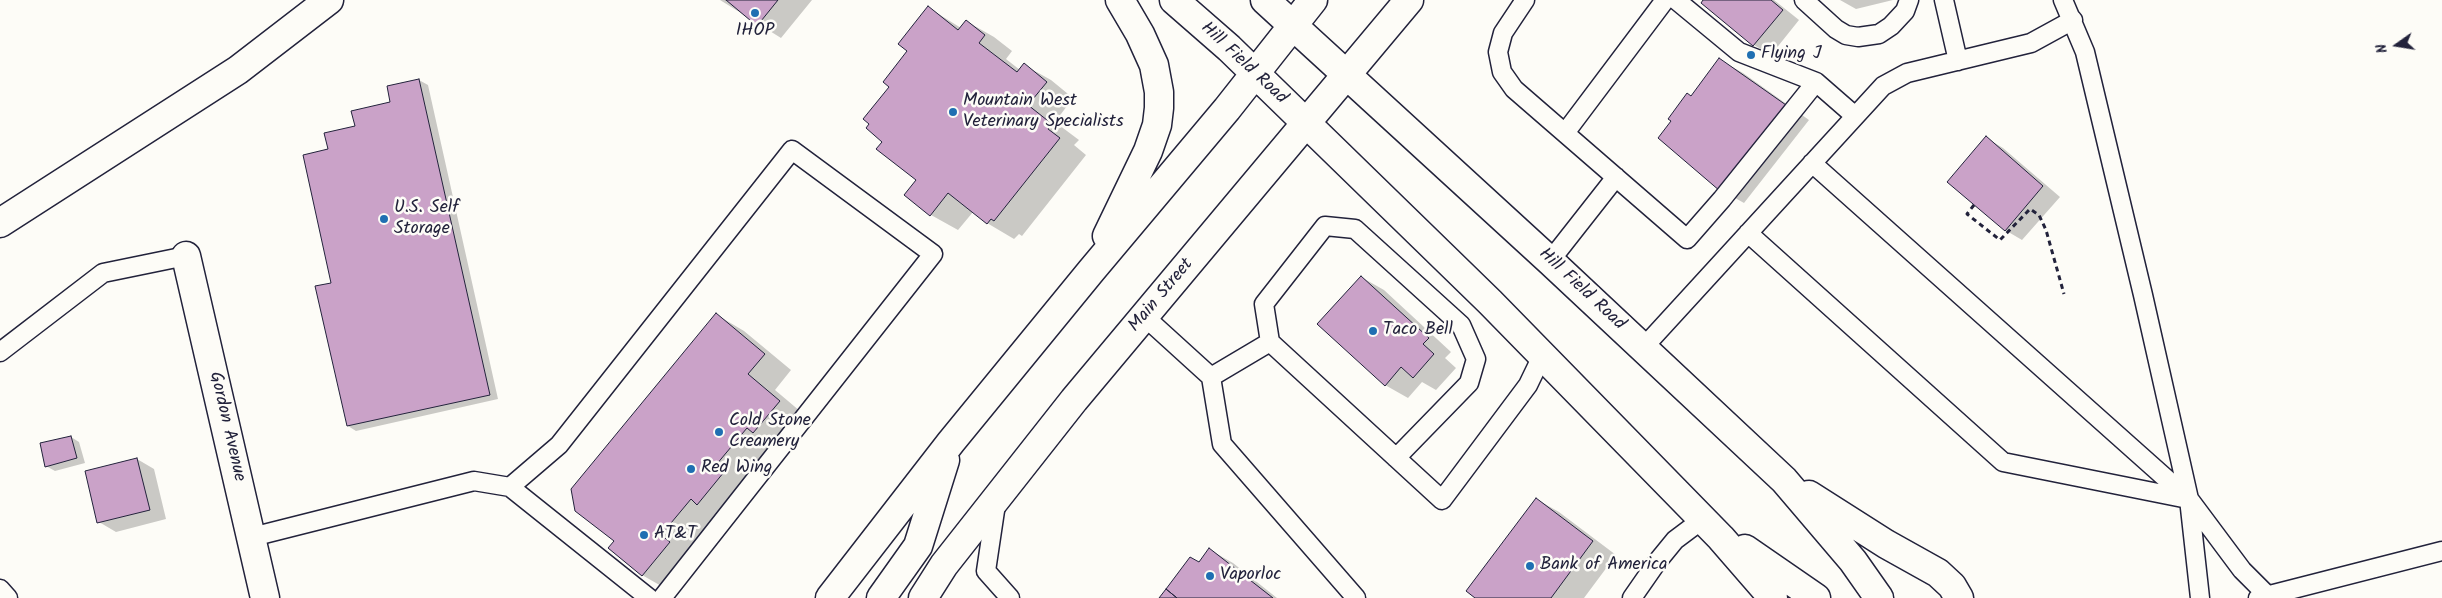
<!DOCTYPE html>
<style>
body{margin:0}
#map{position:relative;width:2442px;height:598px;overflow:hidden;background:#fdfcf7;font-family:Kalam,sans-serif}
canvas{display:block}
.north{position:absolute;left:2372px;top:20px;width:50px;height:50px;-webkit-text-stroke:4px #fdfcf7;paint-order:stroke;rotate:257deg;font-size:14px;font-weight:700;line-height:20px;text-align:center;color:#22223b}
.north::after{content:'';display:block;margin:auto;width:18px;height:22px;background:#22223b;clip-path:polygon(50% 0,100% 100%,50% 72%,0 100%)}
</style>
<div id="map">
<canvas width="2442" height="598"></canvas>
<div class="north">N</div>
</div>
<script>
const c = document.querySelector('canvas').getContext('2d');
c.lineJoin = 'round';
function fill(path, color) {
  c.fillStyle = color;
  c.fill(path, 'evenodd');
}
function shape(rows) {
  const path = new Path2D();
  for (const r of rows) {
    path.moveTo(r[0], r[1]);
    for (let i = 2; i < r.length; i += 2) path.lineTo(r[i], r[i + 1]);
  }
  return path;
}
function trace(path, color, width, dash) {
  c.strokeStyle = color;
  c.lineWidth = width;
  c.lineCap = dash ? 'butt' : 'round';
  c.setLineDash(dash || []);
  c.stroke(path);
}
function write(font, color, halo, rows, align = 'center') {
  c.font = font + ' Kalam,sans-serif';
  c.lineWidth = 5;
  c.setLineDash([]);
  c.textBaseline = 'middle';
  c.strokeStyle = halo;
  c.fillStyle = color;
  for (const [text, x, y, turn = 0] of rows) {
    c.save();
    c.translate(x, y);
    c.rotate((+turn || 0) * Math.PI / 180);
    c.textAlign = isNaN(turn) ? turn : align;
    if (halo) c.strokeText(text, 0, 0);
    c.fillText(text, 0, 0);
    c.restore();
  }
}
const shadow = shape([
 [720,0,812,0,781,38],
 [1705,0,1774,0,1799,20,1771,55,1754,45,1702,3],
 [1840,0,1893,0,1856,9],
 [929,8,961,28,966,21,994,37,1012,51,1006,59,1020,70,1024,65,1051,80,1073,98,1055,122,1079,140,1074,145,1086,155,1022,236,1019,234,1014,239,987,223,973,212,958,230,931,215,906,195,917,180,884,141,891,86],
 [1720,60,1743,73,1809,120,1744,203,1721,190],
 [419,80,428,85,498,399,356,431,348,426,333,284,329,150],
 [1986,138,2003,148,2060,197,2022,240,2005,230],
 [1361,277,1384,290,1451,352,1445,358,1456,368,1436,390,1422,382,1408,398,1385,385],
 [717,315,744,331,791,370,775,390,807,417,687,552,696,559,670,591,642,575,616,541],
 [71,437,79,442,85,463,55,471,46,466],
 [137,459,154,469,166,519,116,532,99,522],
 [1536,499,1559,512,1616,555,1584,598,1477,598],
 [1210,550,1233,563,1277,598,1160,598,1200,563]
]);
const building = shape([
 [726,0,778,0,757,26,726,0],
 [1703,0,1771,0,1783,10,1753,46,1701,3,1703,0],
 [928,6,958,30,966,20,985,35,979,43,1017,72,1024,63,1047,82,1028,105,1052,124,1048,129,1060,138,994,221,991,219,987,224,948,193,930,216,904,195,916,180,876,149,882,142,866,128,869,124,863,119,889,87,883,82,907,51,898,44,928,6],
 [1719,58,1786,105,1720,191,1658,138,1671,121,1668,119,1687,93,1691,96,1719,58],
 [419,79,490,395,347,426,315,286,331,283,303,155,328,149,324,133,355,126,351,111,390,102,387,86,419,79],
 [1986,136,2043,186,2005,231,1947,182,1986,136],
 [1361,276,1429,338,1423,344,1434,354,1413,378,1401,367,1385,386,1317,324,1361,276],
 [716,313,765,354,748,374,780,401,753,433,747,428,716,465,724,472,697,505,691,499,661,535,670,542,642,576,608,548,614,541,575,511,571,489,716,313],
 [71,436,77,458,45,467,40,443,71,436],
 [137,458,150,510,97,523,85,471,137,458],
 [1536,498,1593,541,1551,598,1475,598,1466,591,1536,498],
 [1209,548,1273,598,1177,598,1166,589,1190,557,1199,562,1209,548],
 [1166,589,1177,598,1159,598,1166,589]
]);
const path = shape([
 [1974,205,1967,214,2000,240,2030,209,2039,215,2046,230,2064,294]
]);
const lane = shape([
 [1525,0,1503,33,1498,52,1502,72,1514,89,1687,239,1722,199,1816,82,1739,52,1676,0],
 [1804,0,1836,29,1846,35,1858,37,1879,34,1891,26,1905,11,1909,0],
 [1944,0,1958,61],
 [2063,0,2085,52,2143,295,2189,499,2200,598],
 [1816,82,1855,116],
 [1565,133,1665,0],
 [1812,163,2189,499,2242,570,2268,596],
 [1748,233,2003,462,2188,499],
 [1550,261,1616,177],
 [1145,317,1211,377,1222,444,1356,598],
 [1270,342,1264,304,1325,226,1355,229,1461,325,1476,359,1469,383,1396,458],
 [1643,348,1883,86,1907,73,2031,43,2073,20],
 [0,352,103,273,186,256],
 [1211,377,1270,342,1442,500,1528,385,1542,356],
 [510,487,649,598],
 [996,504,986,571,1010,598],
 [252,537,474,481,510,487,559,445,792,150,933,254,662,598],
 [0,589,8,598],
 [1632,598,1657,562,1675,540,1703,519],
 [2258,598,2442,551]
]);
const street = shape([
 [186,256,265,598]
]);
const secondary = shape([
 [1174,0,1229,48,1490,302,1721,538,1773,598],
 [1265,0,1550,261,1784,480,1853,561,1879,598],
 [1107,236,1148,151,1157,125,1159,108,1159,92,1154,65,1140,34,1120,0],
 [1809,495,1886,544,1938,573,1952,586,1959,598],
 [1745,549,1816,598],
 [830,598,951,442,1091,271,1227,109,1313,0],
 [881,598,918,546,945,460],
 [923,598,944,565,1074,400,1409,0]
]);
const highway = shape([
 [0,223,238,70,329,0]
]);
const markers = [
 [755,13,5,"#1f6fb2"],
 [1751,55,5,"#1f6fb2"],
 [953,112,5,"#1f6fb2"],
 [384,219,5,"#1f6fb2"],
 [1373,331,5,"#1f6fb2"],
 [719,432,5,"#1f6fb2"],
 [691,469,5,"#1f6fb2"],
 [644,535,5,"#1f6fb2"],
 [1530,566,5,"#1f6fb2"],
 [1210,576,5,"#1f6fb2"]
];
const poiNames = [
 ["IHOP",755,32,"center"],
 ["Flying J",1761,55],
 ["Mountain West",963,102],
 ["Veterinary Specialists",963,123],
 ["U.S. Self",394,209],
 ["Storage",394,230],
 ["Taco Bell",1383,331],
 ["Cold Stone",729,422],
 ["Creamery",729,443],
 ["Red Wing",701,469],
 ["AT&T",654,535],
 ["Bank of America",1540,566],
 ["Vaporloc",1220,576]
];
const streetNames = [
 ["Hill Field Road",1243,64,43],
 ["Hill Field Road",1581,290,43],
 ["Main Street",1162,296,-50],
 ["Gordon Avenue",226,427,77]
];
fill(shadow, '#0003');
fill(building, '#caa2c8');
trace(building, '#22223b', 1);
trace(lane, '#22223b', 21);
trace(street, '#22223b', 31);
trace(secondary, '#22223b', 31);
trace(highway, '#22223b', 31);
trace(path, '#22223b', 3, [5, 4]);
trace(lane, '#fdfcf7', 18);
trace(street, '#fdfcf7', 28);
trace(secondary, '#fdfcf7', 28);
trace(highway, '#fdfcf7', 28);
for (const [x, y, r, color] of markers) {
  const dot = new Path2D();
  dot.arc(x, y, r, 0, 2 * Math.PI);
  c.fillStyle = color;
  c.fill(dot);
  trace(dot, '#fdfcf7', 2);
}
write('18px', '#22223b', '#fdfcf7', poiNames, 'left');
write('18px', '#22223b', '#fdfcf7', streetNames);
</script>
